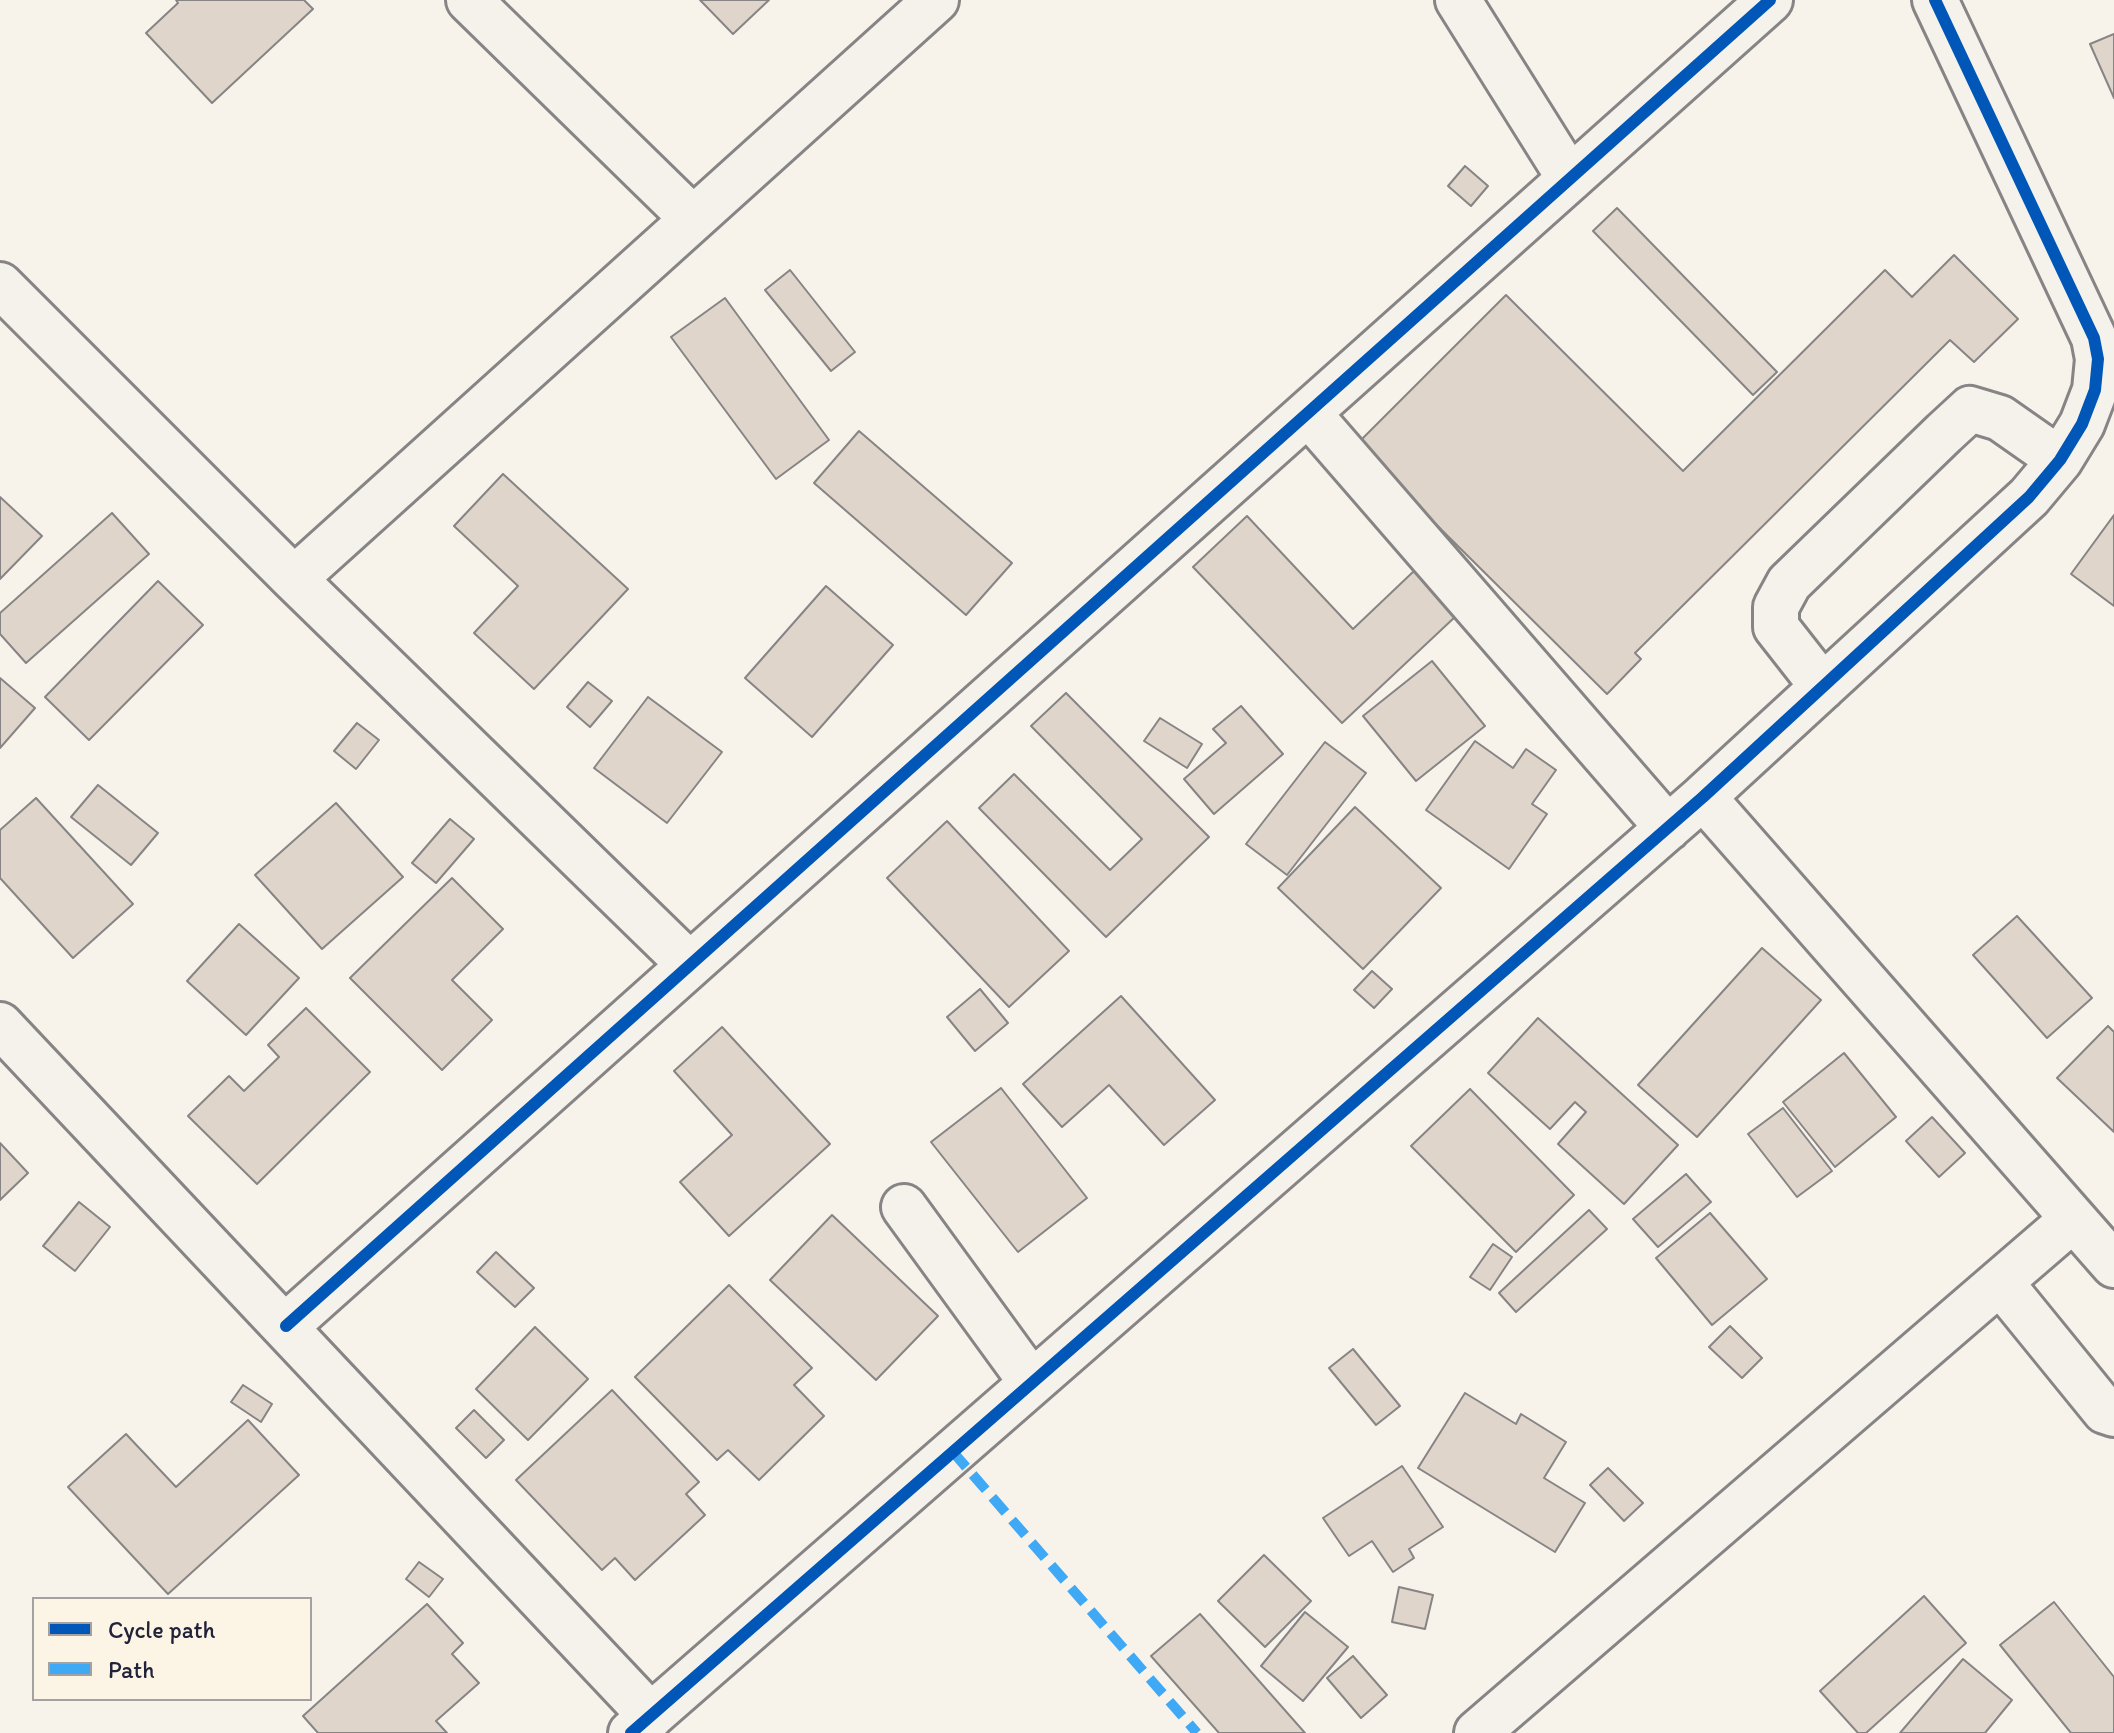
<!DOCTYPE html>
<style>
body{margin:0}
#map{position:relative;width:2114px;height:1733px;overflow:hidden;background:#f7f3ea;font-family:Itim,sans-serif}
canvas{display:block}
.legend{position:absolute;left:32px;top:1597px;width:280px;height:104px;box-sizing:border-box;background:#fcf5e5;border:2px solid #a5a1a1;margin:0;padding:10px 14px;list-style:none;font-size:24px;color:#22223b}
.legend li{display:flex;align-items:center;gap:16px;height:40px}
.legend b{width:40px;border:2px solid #a5a1a1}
</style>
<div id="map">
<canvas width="2114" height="1733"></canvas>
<ul class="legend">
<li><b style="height:10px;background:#0057b8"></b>Cycle path</li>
<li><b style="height:10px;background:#3fa9f5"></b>Path</li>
</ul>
</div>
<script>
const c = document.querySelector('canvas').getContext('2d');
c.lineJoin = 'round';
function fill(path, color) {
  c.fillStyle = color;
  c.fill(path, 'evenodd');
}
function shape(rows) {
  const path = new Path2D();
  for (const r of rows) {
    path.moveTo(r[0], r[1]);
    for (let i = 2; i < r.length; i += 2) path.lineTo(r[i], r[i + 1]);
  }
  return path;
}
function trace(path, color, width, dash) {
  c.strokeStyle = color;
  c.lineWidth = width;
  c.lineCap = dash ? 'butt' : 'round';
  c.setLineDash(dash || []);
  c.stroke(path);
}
const building = shape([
 [176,0,304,0,313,9,212,103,146,33,178,3,176,0],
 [700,0,769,0,733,34,700,0],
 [2114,34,2114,98,2090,44,2114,34],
 [1465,166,1488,186,1471,206,1448,186,1465,166],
 [1617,208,1777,372,1753,395,1593,231,1617,208],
 [1954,255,2018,319,1974,362,1950,340,1635,653,1641,659,1607,694,1356,445,1506,295,1683,471,1885,270,1912,297,1954,255],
 [790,270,855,352,831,371,765,290,790,270],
 [725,298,829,440,776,479,671,337,725,298],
 [859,431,1012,563,966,615,814,483,859,431],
 [503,474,628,589,534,689,474,633,518,586,454,526,503,474],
 [0,497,42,536,0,579,0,497],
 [112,513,149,554,26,663,0,634,0,613,112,513],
 [2114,515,2114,606,2071,574,2114,515],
 [1247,516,1353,629,1414,571,1456,616,1342,723,1193,567,1247,516],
 [158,581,203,625,89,740,45,697,158,581],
 [826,586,893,645,812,737,745,678,826,586],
 [1432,661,1485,726,1416,781,1363,716,1432,661],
 [0,678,35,708,0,748,0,678],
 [588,682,612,701,590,727,567,707,588,682],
 [1066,693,1209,837,1106,937,979,808,1014,774,1110,870,1142,839,1031,726,1066,693],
 [648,697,722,752,667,823,594,768,648,697],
 [1241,706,1283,754,1214,814,1184,779,1226,743,1213,729,1241,706],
 [1160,718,1202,744,1187,768,1144,741,1160,718],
 [357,723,379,740,356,769,334,751,357,723],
 [1475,741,1513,768,1526,749,1556,770,1532,804,1547,814,1509,869,1426,810,1475,741],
 [1325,742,1366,773,1287,875,1246,844,1325,742],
 [98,785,158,833,131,865,71,817,98,785],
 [36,798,133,904,73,958,0,878,0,830,36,798],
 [336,803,403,877,322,949,255,875,336,803],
 [1355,807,1441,888,1363,969,1278,888,1355,807],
 [450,819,474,839,436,883,412,863,450,819],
 [947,821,1069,951,1009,1007,887,878,947,821],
 [452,878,503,929,452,980,492,1020,442,1070,350,978,452,878],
 [2017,916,2092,998,2047,1038,1973,955,2017,916],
 [239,924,299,978,246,1035,187,981,239,924],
 [1762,948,1821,1000,1697,1137,1638,1085,1762,948],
 [1372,971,1392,989,1374,1008,1354,990,1372,971],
 [980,989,1008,1023,975,1051,947,1017,980,989],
 [1121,996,1215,1100,1164,1145,1109,1085,1062,1127,1023,1084,1121,996],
 [306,1008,370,1072,257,1184,188,1116,229,1076,244,1091,279,1057,268,1045,306,1008],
 [1538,1018,1678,1145,1624,1204,1558,1144,1586,1112,1575,1102,1550,1129,1488,1073,1538,1018],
 [2108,1026,2114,1032,2114,1132,2057,1078,2108,1026],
 [722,1027,830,1144,729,1236,680,1182,732,1135,674,1071,722,1027],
 [1844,1053,1896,1117,1835,1167,1783,1102,1844,1053],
 [1001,1088,1087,1198,1018,1252,931,1142,1001,1088],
 [1470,1089,1574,1195,1516,1252,1411,1146,1470,1089],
 [1783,1108,1832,1171,1797,1197,1748,1134,1783,1108],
 [1932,1117,1965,1153,1939,1177,1906,1141,1932,1117],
 [0,1143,28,1173,0,1200,0,1143],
 [1686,1174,1711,1202,1658,1247,1633,1219,1686,1174],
 [79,1202,110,1227,75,1271,43,1246,79,1202],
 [1589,1210,1607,1229,1516,1312,1499,1293,1589,1210],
 [1710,1213,1767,1279,1712,1325,1656,1258,1710,1213],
 [832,1215,938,1316,876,1380,770,1280,832,1215],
 [1493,1244,1512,1257,1490,1290,1470,1277,1493,1244],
 [496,1252,534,1288,515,1307,477,1272,496,1252],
 [729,1285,812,1368,794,1385,824,1416,759,1480,728,1450,717,1460,635,1377,729,1285],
 [1730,1326,1762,1358,1742,1378,1709,1347,1730,1326],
 [535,1327,588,1379,528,1440,476,1389,535,1327],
 [1353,1349,1400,1406,1376,1425,1329,1368,1353,1349],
 [243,1385,272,1404,261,1422,231,1402,243,1385],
 [612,1390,699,1482,686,1494,705,1515,635,1580,615,1558,602,1570,516,1480,612,1390],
 [1465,1393,1516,1424,1521,1414,1566,1442,1544,1478,1585,1503,1555,1552,1418,1468,1465,1393],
 [474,1410,504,1440,486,1458,456,1428,474,1410],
 [248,1420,299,1475,168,1594,68,1487,126,1434,176,1487,248,1420],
 [1402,1466,1443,1527,1409,1549,1414,1558,1393,1572,1372,1541,1349,1556,1323,1518,1402,1466],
 [1608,1468,1643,1503,1624,1521,1590,1485,1608,1468],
 [1264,1555,1311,1601,1265,1647,1218,1601,1264,1555],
 [419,1562,443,1579,429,1597,406,1579,419,1562],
 [1399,1587,1433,1595,1425,1629,1392,1622,1399,1587],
 [1924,1596,1966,1643,1866,1733,1858,1733,1820,1691,1924,1596],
 [2054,1602,2114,1677,2114,1733,2071,1733,2000,1645,2054,1602],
 [427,1604,463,1643,452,1654,479,1683,436,1721,447,1733,318,1733,303,1716,427,1604],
 [1305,1612,1348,1647,1303,1701,1261,1666,1305,1612],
 [1200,1614,1305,1733,1219,1733,1151,1656,1200,1614],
 [1353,1656,1387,1695,1361,1718,1327,1678,1353,1656],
 [1963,1659,2012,1700,1985,1733,1900,1733,1963,1659]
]);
const minor = shape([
 [469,0,692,218],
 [1458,0,1570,179],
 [0,285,294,579,690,965],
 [1308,413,1668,828],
 [294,579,936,0],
 [1823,687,1776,627,1776,607,1789,583,1944,433,1970,409,2000,418,2060,460],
 [1703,797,2114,1265],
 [0,1025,651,1716],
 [904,1207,1032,1383],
 [2000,1282,2105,1411,2114,1414],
 [286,1326,1770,0],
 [631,1733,1703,797,2029,497,2060,460,2082,424,2095,390,2098,359,2094,338,1935,0],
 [1477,1733,2073,1219]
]);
const quiet = shape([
 [953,1452,1197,1733]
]);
const cycleway = shape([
 [286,1326,1770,0],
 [631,1733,1703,797,2029,497,2060,460,2082,424,2095,390,2098,359,2094,338,1935,0]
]);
fill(building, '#e0d5cb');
trace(building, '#868485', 2);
trace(minor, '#868485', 50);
trace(minor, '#f5f2ec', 44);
trace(quiet, '#3fa9f5', 10, [20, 10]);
trace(cycleway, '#0057b8', 12);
</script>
